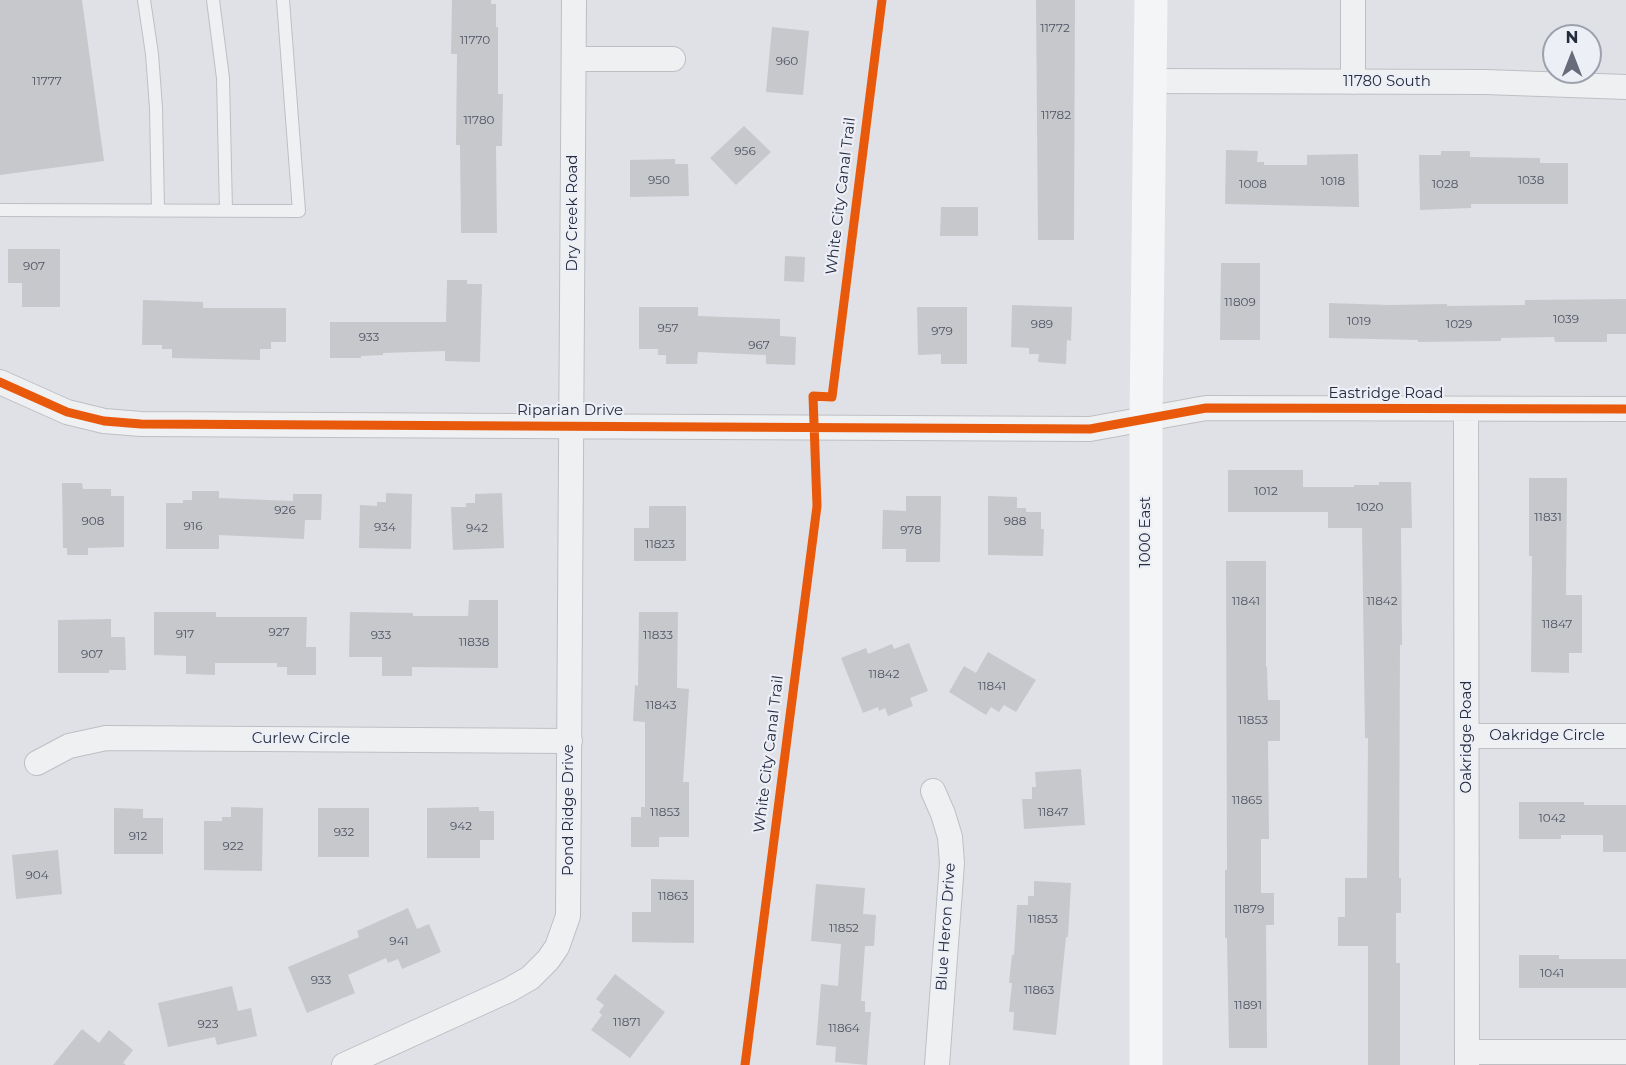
<!DOCTYPE html>
<style>
body{margin:0}
#map{position:relative;width:1626px;height:1065px;overflow:hidden;background:#e0e1e6;font-family:Montserrat,sans-serif}
canvas{display:block}
.north{position:absolute;left:1542px;top:24px;width:60px;height:60px;box-sizing:border-box;background:#edeff6;border:2px solid #9da1ad;border-radius:50%;rotate:0deg;font-size:16px;font-weight:700;line-height:24px;text-align:center;color:#262c40}
.north::after{content:'';display:block;margin:auto;width:21px;height:27px;background:#676b7a;clip-path:polygon(50% 0,100% 100%,50% 72%,0 100%)}
</style>
<div id="map">
<canvas width="1626" height="1065"></canvas>
<div class="north">N</div>
</div>
<script>
const c = document.querySelector('canvas').getContext('2d');
c.lineJoin = 'round';
function fill(path, color) {
  c.fillStyle = color;
  c.fill(path, 'evenodd');
}
function shape(rows) {
  const path = new Path2D();
  for (const r of rows) {
    path.moveTo(r[0], r[1]);
    for (let i = 2; i < r.length; i += 2) path.lineTo(r[i], r[i + 1]);
  }
  return path;
}
function trace(path, color, width, dash) {
  c.strokeStyle = color;
  c.lineWidth = width;
  c.lineCap = dash ? 'butt' : 'round';
  c.setLineDash(dash || []);
  c.stroke(path);
}
function write(font, color, halo, rows, align = 'center') {
  c.font = font + ' Montserrat,sans-serif';
  c.lineWidth = 4.5;
  c.setLineDash([]);
  c.textBaseline = 'middle';
  c.strokeStyle = halo;
  c.fillStyle = color;
  for (const [text, x, y, turn = 0] of rows) {
    c.save();
    c.translate(x, y);
    c.rotate((+turn || 0) * Math.PI / 180);
    c.textAlign = isNaN(turn) ? turn : align;
    if (halo) c.strokeText(text, 0, 0);
    c.fillText(text, 0, 0);
    c.restore();
  }
}
const building = shape([
 [0,0,82,0,104,161,0,175],
 [452,0,491,0,491,4,496,4,496,27,498,27,498,94,503,94,502,146,496,146,497,233,461,233,460,145,456,145,457,54,451,54],
 [1036,0,1075,0,1074,240,1038,240],
 [772,27,809,31,803,95,766,92],
 [744,126,771,152,736,185,710,158],
 [1226,150,1258,151,1257,162,1264,162,1264,165,1307,165,1307,155,1358,154,1359,207,1225,204],
 [1441,151,1470,151,1470,157,1540,158,1540,163,1568,163,1568,204,1471,204,1471,208,1420,210,1419,155,1441,155],
 [675,159,675,164,688,164,689,196,630,197,630,160],
 [941,207,978,207,978,236,940,236],
 [8,249,60,249,60,307,22,307,22,283,8,283],
 [785,256,805,257,804,282,784,281],
 [1221,263,1260,263,1260,340,1220,340],
 [447,280,467,280,467,284,482,284,480,362,445,361,445,351,383,353,383,355,361,356,361,358,330,358,330,322,446,322],
 [1626,299,1626,334,1607,334,1607,342,1555,342,1554,337,1501,338,1501,341,1418,342,1418,340,1329,338,1329,303,1389,305,1447,304,1447,306,1525,305,1525,300],
 [143,300,203,302,203,308,286,308,286,342,271,342,271,349,260,349,260,360,172,358,172,349,162,349,162,345,142,345],
 [1012,305,1072,307,1071,341,1067,340,1066,364,1038,362,1039,354,1029,354,1029,348,1011,347],
 [639,307,698,307,698,316,780,319,780,336,796,337,795,365,766,364,766,355,698,352,697,364,666,364,666,355,658,355,658,349,639,349],
 [917,307,967,307,967,364,941,364,941,354,918,355],
 [1228,470,1303,470,1303,487,1354,487,1354,485,1379,485,1379,482,1411,482,1412,528,1401,528,1402,645,1400,645,1399,878,1401,878,1401,913,1396,913,1396,963,1400,963,1400,1065,1368,1065,1368,946,1338,946,1338,917,1345,917,1345,878,1367,878,1368,738,1365,738,1362,528,1328,528,1328,512,1228,512],
 [1529,478,1567,478,1566,595,1582,595,1582,653,1569,653,1569,673,1531,672,1532,556,1529,556],
 [62,483,82,483,83,489,111,489,111,496,124,496,124,547,88,548,88,555,67,555,67,548,63,548],
 [192,491,219,491,219,498,293,501,293,494,322,494,321,520,305,520,304,539,219,535,219,549,166,549,166,503,183,503,183,500,192,500],
 [386,493,412,494,411,549,359,548,360,505,377,506,377,502,386,502],
 [502,493,504,548,453,550,451,507,466,507,466,503,475,503,475,494],
 [906,496,941,496,940,562,906,562,906,549,882,549,883,510,906,511],
 [988,496,1017,497,1017,508,1026,508,1026,512,1041,512,1041,529,1044,529,1043,556,988,555],
 [649,506,686,506,686,561,634,561,634,528,649,528],
 [1226,561,1266,561,1266,667,1267,667,1268,700,1280,700,1280,741,1268,741,1269,839,1261,839,1261,893,1274,893,1274,925,1266,925,1267,1048,1229,1048,1227,938,1225,938,1225,870,1227,870],
 [469,600,498,600,498,668,412,667,412,676,382,676,382,657,349,657,350,612,413,613,413,616,468,616],
 [154,612,216,612,216,617,307,617,306,647,316,647,316,675,287,675,287,667,277,667,277,663,215,663,215,675,186,674,186,656,154,655],
 [639,612,678,612,677,688,689,689,683,782,689,782,689,837,659,837,659,847,631,847,631,817,641,817,641,807,645,807,645,722,633,721,635,685,638,686],
 [111,619,111,637,125,637,126,670,109,670,109,673,58,673,58,620],
 [909,643,928,691,910,698,913,706,888,716,885,708,879,711,878,707,863,713,841,658,866,648,868,654,892,644,894,649],
 [988,652,1036,680,1016,712,1004,705,999,712,991,707,986,715,949,692,964,666,976,673],
 [1081,769,1085,825,1024,829,1022,799,1032,799,1032,787,1036,787,1035,772],
 [1519,802,1584,802,1584,805,1626,805,1626,852,1603,852,1603,835,1561,835,1561,839,1519,839],
 [231,807,263,808,262,871,204,870,204,821,222,821,222,817,231,817],
 [479,807,479,811,494,811,494,840,480,840,480,858,427,858,427,808],
 [114,808,143,809,143,818,163,818,163,854,114,854],
 [318,808,369,808,369,857,318,857],
 [58,850,62,894,16,899,12,855],
 [651,879,694,880,694,943,632,942,632,912,651,912],
 [1034,881,1071,883,1068,937,1066,937,1056,1035,1013,1030,1014,1012,1009,1012,1012,983,1009,983,1012,955,1014,955,1017,905,1028,905,1028,896,1034,896],
 [816,884,865,888,863,914,876,915,874,946,865,946,861,1001,865,1001,865,1012,871,1012,867,1065,835,1062,836,1047,816,1045,821,984,838,986,841,944,811,941],
 [408,908,417,929,429,924,441,952,402,969,398,959,388,963,386,958,348,975,355,993,307,1013,288,967,359,937,357,931],
 [1519,955,1559,955,1559,959,1626,959,1626,988,1519,988],
 [615,974,665,1012,630,1058,591,1030,602,1015,599,1012,604,1005,596,999],
 [232,986,238,1011,251,1008,257,1036,217,1045,215,1037,168,1047,158,1003],
 [82,1029,99,1043,109,1030,133,1050,123,1063,126,1065,53,1065]
]);
const lane = shape([
 [144,0,152,54,156,108,158,210],
 [213,0,223,78,226,211],
 [0,210,299,211,283,0]
]);
const street = shape([
 [574,59,673,59],
 [1149,81,1485,82,1626,87],
 [1353,82,1353,0],
 [0,382,67,412,104,421,141,424,1090,429,1206,408,1626,409],
 [1466,410,1467,1065],
 [1467,736,1626,736],
 [37,763,69,746,106,738,570,741],
 [933,791,943,814,950,837,952,863,937,1065],
 [1467,1052,1626,1052],
 [344,1065,509,990,530,978,548,960,557,947,568,916,574,0]
]);
const secondary = shape([
 [1146,1065,1146,418,1151,0]
]);
const cycleway = shape([
 [0,382,67,412,104,421,141,424,1090,429,1206,408,1626,409],
 [745,1065,817,506,813,396,832,397,882,0]
]);
const numberNames = [
 ["11772",1055,28],
 ["11770",475,40],
 ["960",787,61],
 ["11777",47,81],
 ["11782",1056,115],
 ["11780",479,120],
 ["956",745,151],
 ["950",659,180],
 ["1038",1531,180],
 ["1018",1333,181],
 ["1008",1253,184],
 ["1028",1445,184],
 ["907",34,266],
 ["11809",1240,302],
 ["1039",1566,319],
 ["1019",1359,321],
 ["989",1042,324],
 ["1029",1459,324],
 ["957",668,328],
 ["979",942,331],
 ["933",369,337],
 ["967",759,345],
 ["1012",1266,491],
 ["1020",1370,507],
 ["926",285,510],
 ["11831",1548,517],
 ["908",93,521],
 ["988",1015,521],
 ["916",193,526],
 ["934",385,527],
 ["942",477,528],
 ["978",911,530],
 ["11823",660,544],
 ["11841",1246,601],
 ["11842",1382,601],
 ["11847",1557,624],
 ["927",279,632],
 ["917",185,634],
 ["933",381,635],
 ["11833",658,635],
 ["11838",474,642],
 ["907",92,654],
 ["11842",884,674],
 ["11841",992,686],
 ["11843",661,705],
 ["11853",1253,720],
 ["11865",1247,800],
 ["11853",665,812],
 ["11847",1053,812],
 ["1042",1552,818],
 ["942",461,826],
 ["932",344,832],
 ["912",138,836],
 ["922",233,846],
 ["904",37,875],
 ["11863",673,896],
 ["11879",1249,909],
 ["11853",1043,919],
 ["11852",844,928],
 ["941",399,941],
 ["1041",1552,973],
 ["933",321,980],
 ["11863",1039,990],
 ["11891",1248,1005],
 ["11871",627,1022],
 ["923",208,1024],
 ["11864",844,1028]
];
const streetNames = [
 ["11780 South",1387,82],
 ["White City Canal Trail",841,196,-83],
 ["Dry Creek Road",573,213,-90],
 ["Eastridge Road",1386,394],
 ["Riparian Drive",570,411],
 ["1000 East",1146,532,-90],
 ["Oakridge Circle",1547,736],
 ["Oakridge Road",1467,737,-90],
 ["Curlew Circle",301,739],
 ["White City Canal Trail",769,754,-83],
 ["Pond Ridge Drive",569,810,-90],
 ["Blue Heron Drive",946,927,-86]
];
fill(building, '#c6c8cc');
trace(lane, '#bebfc4', 14);
trace(street, '#bebfc4', 26);
trace(lane, '#eff0f2', 12);
trace(street, '#eff0f2', 24);
trace(secondary, '#f4f5f6', 33);
trace(cycleway, '#e8590c', 9);
write('12px', '#505464', null, numberNames);
write('15px', '#262c40', '#edeff6', streetNames);
</script>
